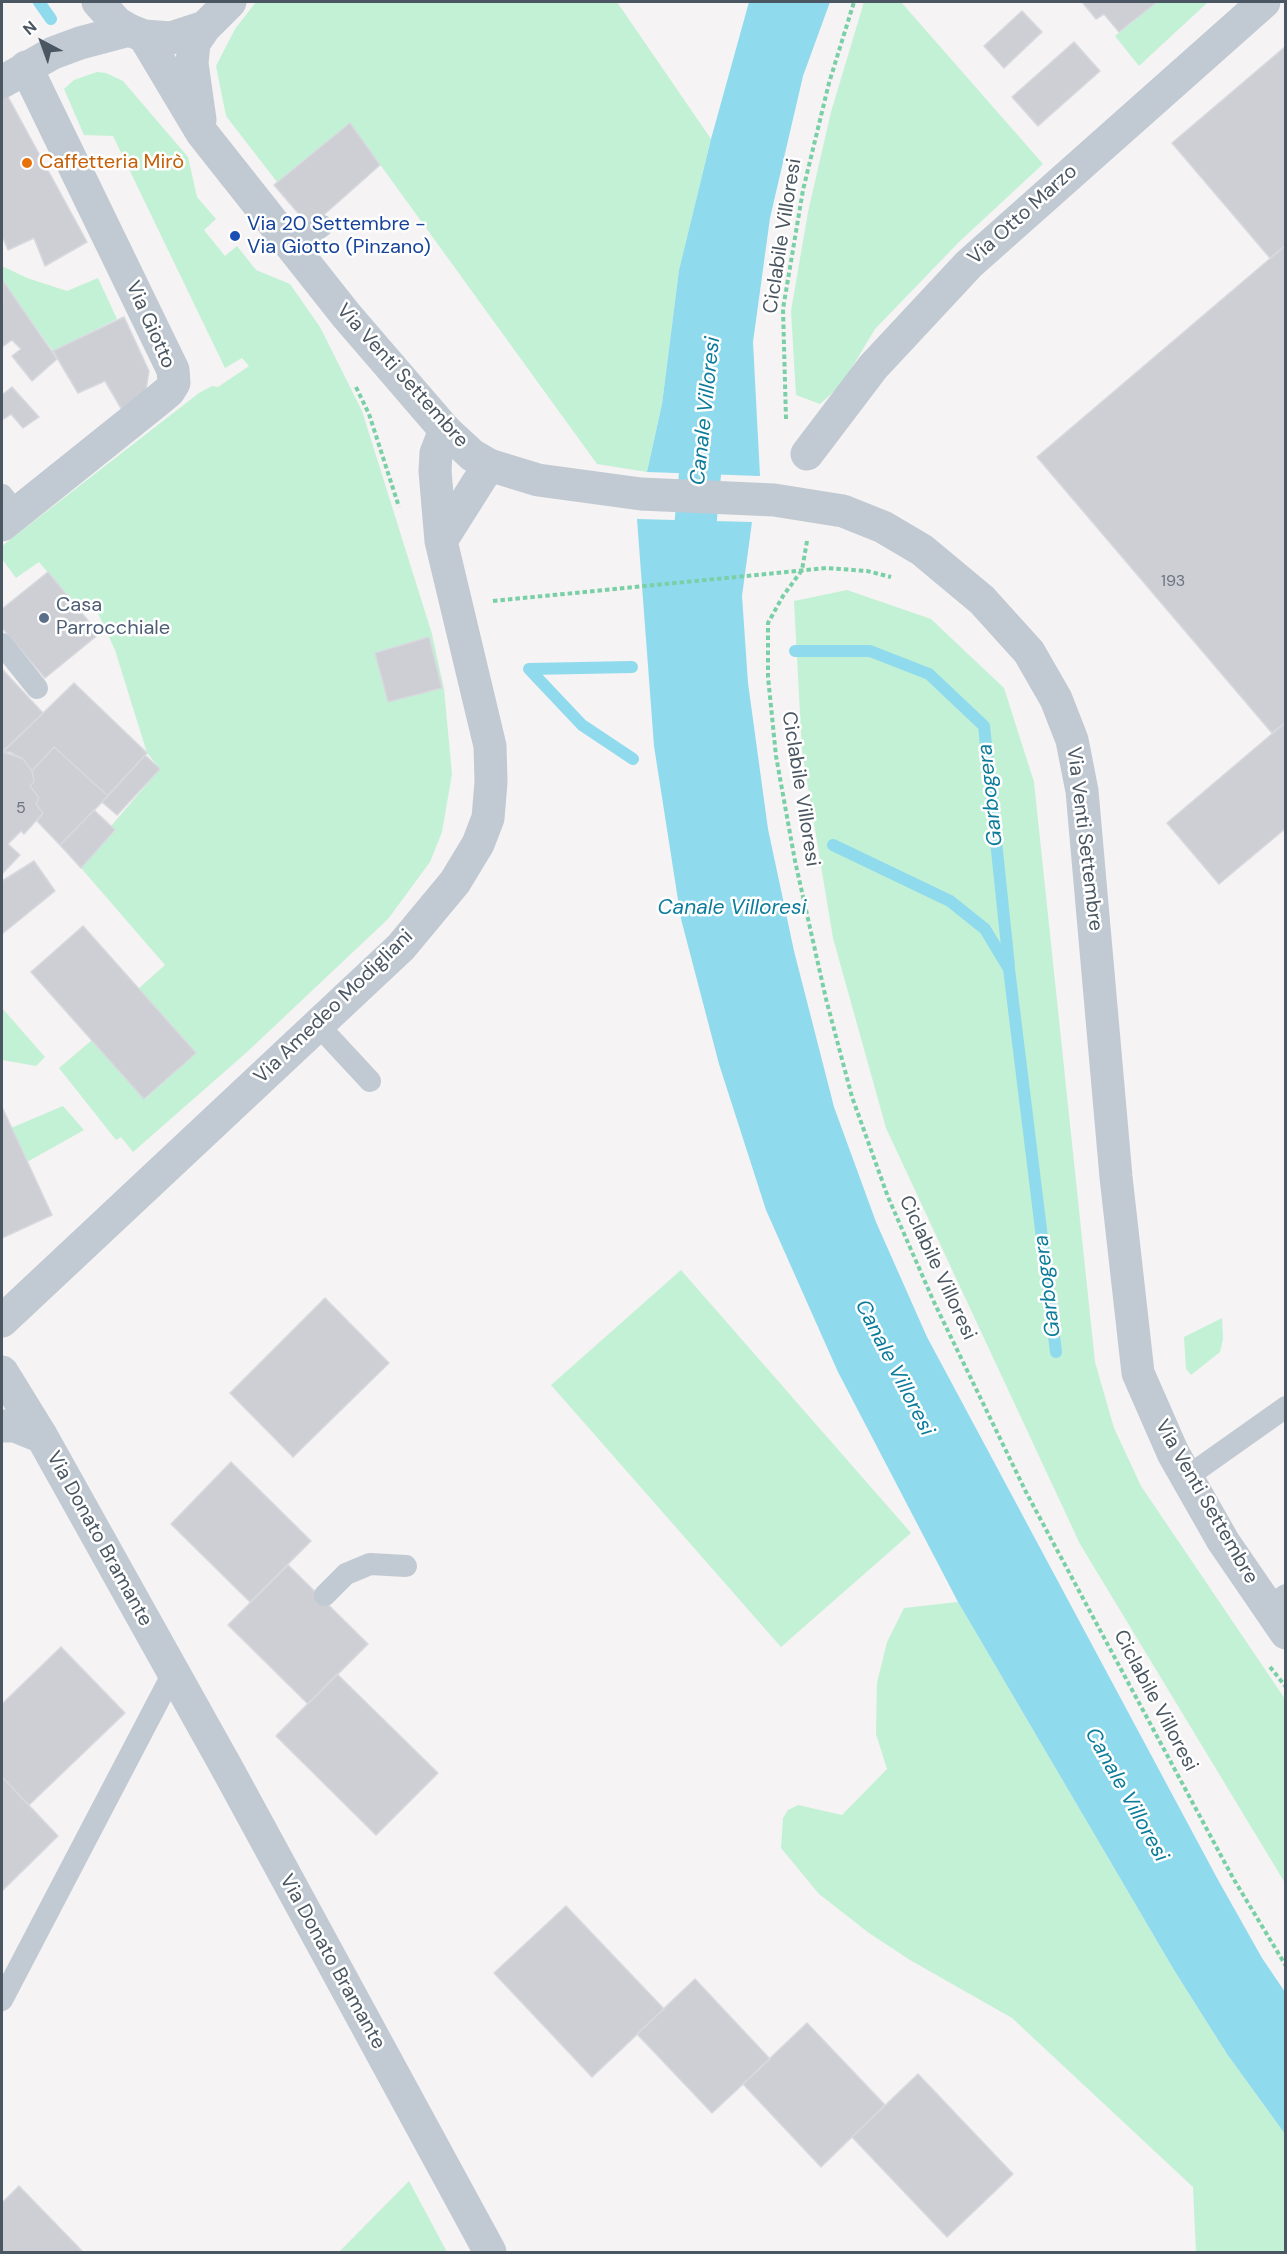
<!DOCTYPE html>
<meta charset="utf-8">
<style>
body{margin:0}
#map{position:relative;width:1287px;height:2254px;overflow:hidden;background:#f5f3f3;font-family:"DM Sans",sans-serif}
canvas{display:block}
.frame{position:absolute;inset:0;border:3px solid #4a5661;pointer-events:none}
.north{position:absolute;left:12px;top:12px;width:60px;height:60px;-webkit-text-stroke:4px #fff;paint-order:stroke;rotate:319deg;font-size:16px;font-weight:700;line-height:24px;text-align:center;color:#4a5661}
.north::after{content:'';display:block;margin:auto;width:21px;height:27px;background:#4a5661;clip-path:polygon(50% 0,100% 100%,50% 72%,0 100%)}
</style>
<div id="map">
<canvas width="1287" height="2254"></canvas>
<div class="frame"></div>
<div class="north">N</div>
</div>
<script>
const c = document.querySelector('canvas').getContext('2d');
c.lineJoin = 'round';
function fill(path, color) {
  c.fillStyle = color;
  c.fill(path, 'evenodd');
}
function shape(rows) {
  const path = new Path2D();
  for (const r of rows) {
    path.moveTo(r[0], r[1]);
    for (let i = 2; i < r.length; i += 2) path.lineTo(r[i], r[i + 1]);
  }
  return path;
}
function trace(path, color, width, dash) {
  c.strokeStyle = color;
  c.lineWidth = width;
  c.lineCap = dash ? 'butt' : 'round';
  c.setLineDash(dash || []);
  c.stroke(path);
}
function write(font, color, halo, rows, align = 'center') {
  c.font = font + ' "DM Sans",sans-serif';
  c.lineWidth = 5;
  c.setLineDash([]);
  c.textBaseline = 'middle';
  c.strokeStyle = halo;
  c.fillStyle = color;
  for (const [text, x, y, turn = 0] of rows) {
    c.save();
    c.translate(x, y);
    c.rotate((+turn || 0) * Math.PI / 180);
    c.textAlign = isNaN(turn) ? turn : align;
    if (halo) c.strokeText(text, 0, 0);
    c.fillText(text, 0, 0);
    c.restore();
  }
}
const green = shape([
 [256,2,617,2,711,139,679,270,662,404,647,472,597,464,350,123,277,182,226,116,216,66,235,29],
 [864,2,901,2,1043,164,960,241,875,329,842,384,820,404,796,395,791,311,808,212,831,112],
 [1157,2,1207,3,1139,66,1115,36],
 [97,72,106,73,123,81,188,157,197,197,216,219,204,230,225,256,237,246,256,270,290,284,320,327,362,411,432,634,444,689,452,774,442,832,430,862,388,919,247,1052,133,1152,121,1137,116,1140,59,1068,92,1040,145,1099,196,1053,138,989,165,965,81,868,115,831,111,826,160,769,147,753,115,650,96,609,85,598,76,605,39,562,16,578,2,559,2,546,199,393,212,386,218,387,249,366,242,358,225,368,113,136,84,135,64,89,74,80],
 [2,266,27,278,67,291,98,278,117,319,53,351,3,282,2,283],
 [847,590,931,619,1004,688,1034,782,1095,1362,1114,1428,1141,1486,1285,1699,1285,1883,1080,1544,886,1128,833,938,802,751,794,601],
 [2,1008,45,1057,36,1066,2,1060],
 [63,1106,84,1130,27,1162,11,1128],
 [681,1270,911,1533,781,1647,551,1385],
 [1222,1318,1223,1339,1220,1352,1191,1375,1186,1369,1184,1337],
 [958,1602,1174,1970,1227,2054,1285,2134,1285,2252,1196,2252,1193,2187,1012,2018,910,1960,869,1933,819,1894,781,1848,783,1818,788,1810,798,1805,842,1815,887,1769,876,1734,877,1683,887,1642,904,1608],
 [409,2181,447,2252,339,2252]
]);
const water = shape([
 [749,2,830,2,803,76,770,218,753,342,760,476,647,472,662,404,679,270,711,139],
 [637,519,752,522,742,596,748,683,768,829,794,951,834,1107,876,1222,927,1337,1217,1878,1262,1958,1285,1992,1285,2134,1227,2054,1174,1970,958,1602,838,1372,766,1210,719,1064,681,919,654,746]
]);
const stream = shape([
 [39,2,51,19],
 [795,651,870,651,929,674,984,726,1009,966],
 [529,669,582,725,633,759],
 [529,669,632,667],
 [833,845,950,901,985,929,1009,969,1056,1352]
]);
const canal = shape([
 [695,577,693,551,705,418]
]);
const building = shape([
 [1082,2,1157,2,1119,32,1104,14,1096,19,1082,2],
 [1022,11,1042,32,1004,68,984,46,1022,11],
 [1074,42,1100,71,1038,126,1012,97,1074,42],
 [1286,46,1286,245,1270,258,1172,143,1286,46],
 [7,95,87,242,45,266,34,238,8,250,2,236,2,98,7,95],
 [350,123,380,165,310,227,274,185,350,123],
 [1286,245,1286,722,1272,733,1037,457,1286,245],
 [3,281,57,359,32,381,12,356,21,349,12,340,2,347,3,281],
 [124,317,149,371,145,396,125,415,105,381,78,393,53,351,124,317],
 [12,387,39,417,23,428,11,414,4,419,2,416,2,395,12,387],
 [48,572,99,634,45,678,2,628,2,609,48,572],
 [429,637,442,688,388,702,375,653,429,637],
 [2,669,43,713,2,752,2,669],
 [74,683,147,753,108,796,54,747,32,771,23,759,3,752,74,683],
 [1286,722,1286,828,1219,884,1167,823,1286,722],
 [54,747,108,796,60,845,37,821,43,813,36,804,39,798,30,786,34,781,32,771,54,747],
 [2,752,10,752,23,759,32,771,34,781,30,786,39,798,36,804,43,813,24,834,21,831,8,844,20,855,2,874,2,752],
 [145,755,160,769,117,815,102,802,145,755],
 [94,810,115,830,81,868,60,845,94,810],
 [34,861,55,891,2,934,2,881,34,861],
 [83,926,196,1053,144,1099,31,972,83,926],
 [2,1107,52,1215,2,1238,2,1107],
 [325,1298,389,1363,293,1457,230,1393,325,1298],
 [231,1462,311,1541,250,1602,171,1524,231,1462],
 [288,1565,368,1644,308,1704,228,1625,288,1565],
 [61,1647,125,1713,29,1805,2,1777,2,1704,61,1647],
 [337,1674,438,1773,376,1835,276,1736,337,1674],
 [2,1777,58,1836,2,1891,2,1777],
 [566,1906,664,2009,592,2077,494,1973,566,1906],
 [695,1979,770,2059,712,2113,637,2034,695,1979],
 [807,2023,885,2105,821,2167,743,2084,807,2023],
 [918,2074,1013,2174,947,2237,852,2137,918,2074],
 [19,2186,83,2252,2,2252,2,2203,19,2186]
]);
const path = shape([
 [356,387,369,414,399,507],
 [786,419,783,309,803,190,829,83,854,2],
 [807,541,802,570,783,596,768,623,768,677,776,756,795,861,826,999,852,1097,888,1197,933,1300,1027,1494,1233,1878,1286,1966],
 [493,601,827,568,867,571,891,577],
 [1270,1667,1286,1687]
]);
const service = shape([
 [293,248,322,226],
 [2,495,16,513],
 [2,644,37,688],
 [318,1025,370,1081],
 [1187,1477,1286,1407],
 [325,1595,346,1574,370,1564,406,1566],
 [1268,1607,1286,1595],
 [2,2000,173,1673]
]);
const minor = shape([
 [2,82,53,53,80,43,129,30],
 [807,454,873,367,969,264,1264,2],
 [2,525,157,401,169,391,174,383,173,370,26,67],
 [441,541,489,465],
 [2,1321,401,947,455,882,478,844,488,818,491,782,490,746,441,541,435,471,436,453,445,430],
 [2,1372,42,1437,228,1770,490,2252],
 [2,1426,15,1426,42,1437]
]);
const tertiary = shape([
 [98,2,117,23,129,30,144,36,171,38,205,27,230,2],
 [144,36,202,133,346,315,445,430,472,455,489,465,538,480,641,494,774,500,843,511,883,527,922,550,982,600,1029,652,1056,699,1072,740,1082,791,1116,1177,1138,1373,1173,1453,1223,1541,1286,1633],
 [200,120,192,63,194,43,205,27]
]);
const markers = [
 [27,163,6,"#e8710a"],
 [235,236,6,"#1a4fb4"],
 [44,618,6,"#5c6f8a"]
];
const numberNames = [
 ["193",1173,582],
 ["5",21,809]
];
const foodNames = [
 ["Caffetteria Mirò",39,163]
];
const streetNames = [
 ["Via Otto Marzo",1023,215,-42],
 ["Ciclabile Villoresi",783,236,-81],
 ["Via Giotto",150,325,66],
 ["Via Venti Settembre",402,376,48],
 ["Ciclabile Villoresi",800,789,81],
 ["Via Venti Settembre",1084,839,83],
 ["Via Amedeo Modigliani",334,1007,-44],
 ["Ciclabile Villoresi",937,1268,65],
 ["Via Venti Settembre",1206,1502,60],
 ["Via Donato Bramante",99,1539,61],
 ["Ciclabile Villoresi",1155,1701,62],
 ["Via Donato Bramante",332,1962,61]
];
const transitNames = [
 ["Via 20 Settembre -",247,225],
 ["Via Giotto (Pinzano)",247,248]
];
const serviceNames = [
 ["Casa",56,606],
 ["Parrocchiale",56,629]
];
const waterNames = [
 ["Canale Villoresi",706,411,-84],
 ["Garbogera",991,795,-96],
 ["Canale Villoresi",732,908],
 ["Garbogera",1048,1286,-97],
 ["Canale Villoresi",894,1368,63],
 ["Canale Villoresi",1126,1795,61]
];
fill(green, '#c3f1d5');
fill(water, '#90daee');
trace(stream, '#90daee', 12);
trace(canal, '#90daee', 42);
fill(building, '#cdcfd5');
trace(building, '#d7d9de', 1.5);
trace(path, '#7ad0a6', 4, [4.5, 3]);
trace(service, '#c1cad2', 22);
trace(minor, '#c1cad2', 33);
trace(tertiary, '#c1cad2', 33);
for (const [x, y, r, color] of markers) {
  const dot = new Path2D();
  dot.arc(x, y, r, 0, 2 * Math.PI);
  c.fillStyle = color;
  c.fill(dot);
  trace(dot, '#fff', 2);
}
write('16px', '#6b747e', null, numberNames);
write('20px', '#c56008', '#fff', foodNames, 'left');
write('20px', '#4a5661', '#fff', streetNames);
write('20px', '#164399', '#fff', transitNames, 'left');
write('20px', '#4e5e75', '#fff', serviceNames, 'left');
write('italic 21px', '#0c7c9b', '#fff', waterNames);
</script>
